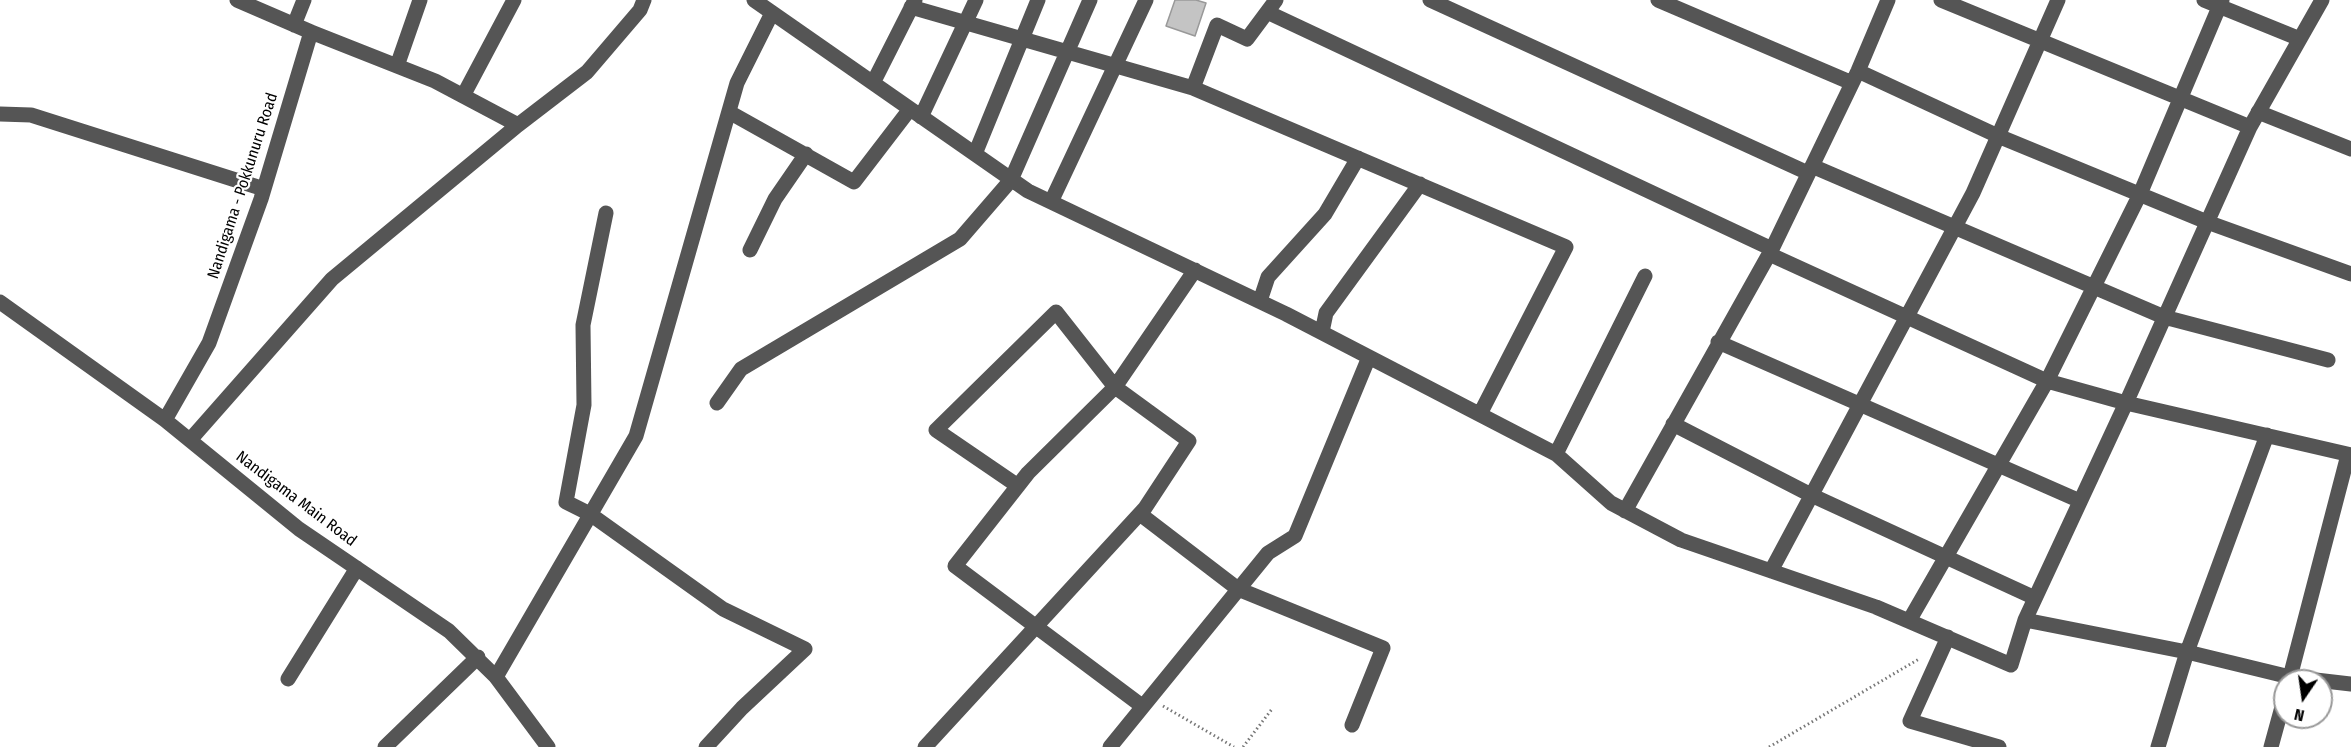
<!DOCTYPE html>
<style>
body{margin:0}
#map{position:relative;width:2351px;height:747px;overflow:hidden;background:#fff;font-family:"Fira Sans Condensed",sans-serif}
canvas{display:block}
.north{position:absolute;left:2273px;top:669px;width:60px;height:60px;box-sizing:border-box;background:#fff;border:2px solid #999;border-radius:50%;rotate:193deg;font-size:16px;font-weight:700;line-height:24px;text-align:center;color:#000}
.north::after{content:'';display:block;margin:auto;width:21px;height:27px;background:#000;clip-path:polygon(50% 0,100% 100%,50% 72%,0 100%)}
</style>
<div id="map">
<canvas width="2351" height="747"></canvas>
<div class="north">N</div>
</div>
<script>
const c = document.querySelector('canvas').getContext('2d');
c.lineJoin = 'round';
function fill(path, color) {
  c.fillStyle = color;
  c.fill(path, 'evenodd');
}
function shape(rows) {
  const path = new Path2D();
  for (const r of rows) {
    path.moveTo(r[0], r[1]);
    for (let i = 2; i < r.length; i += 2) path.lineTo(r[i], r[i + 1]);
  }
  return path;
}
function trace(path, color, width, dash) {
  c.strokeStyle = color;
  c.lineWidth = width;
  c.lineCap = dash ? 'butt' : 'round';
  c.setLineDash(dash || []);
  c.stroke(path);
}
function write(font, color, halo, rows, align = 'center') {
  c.font = font + ' "Fira Sans Condensed",sans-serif';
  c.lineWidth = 4.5;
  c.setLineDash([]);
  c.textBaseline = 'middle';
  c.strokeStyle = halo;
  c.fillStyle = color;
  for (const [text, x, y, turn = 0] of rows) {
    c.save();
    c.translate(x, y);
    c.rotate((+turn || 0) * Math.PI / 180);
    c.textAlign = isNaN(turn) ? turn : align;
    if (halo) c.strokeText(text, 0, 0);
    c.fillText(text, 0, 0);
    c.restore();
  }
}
const building = shape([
 [1175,0,1196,0,1206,3,1195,36,1166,26,1175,0]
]);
const path = shape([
 [1163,706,1234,747],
 [1243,747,1272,709],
 [1769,747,1919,659]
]);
const minor = shape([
 [754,0,1028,191,1286,314,1556,454,1611,503,1681,540,1876,607,2011,665,2025,620,2187,652,2290,677,2351,684],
 [1430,0,1808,173],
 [1658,0,1852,83],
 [1941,0,2250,127],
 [2204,0,2300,39],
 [2322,0,2250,127,2126,403,2351,455],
 [911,7,1193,88,1566,247,1480,414],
 [1267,12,1772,249],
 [294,25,304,0],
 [311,32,435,81,518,125],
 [397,66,420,0],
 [1858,71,1998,136,2207,222,2351,274],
 [873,83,915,0],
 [1193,88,1217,25,1247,39,1276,0],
 [463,96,514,0],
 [729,112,854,182,910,109],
 [2258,112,2351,149],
 [0,114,31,115,264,189],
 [921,117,976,0],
 [975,154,1038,0],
 [1812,166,2164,317,2328,360],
 [1051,202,1146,0],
 [606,213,583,325,584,405,566,502,590,514,723,609,805,649,742,708,706,747],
 [750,250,775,199,806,154],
 [1769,254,2047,381,2126,403,2025,620],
 [1260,301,1268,277,1325,214,1358,158],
 [0,302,165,420,299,529,449,631,496,677,548,747],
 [1322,332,1326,313,1420,184],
 [1718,342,2080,501],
 [717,403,741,369,960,239,1011,180,1090,0],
 [165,420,209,343,261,199,311,32,237,0],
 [1673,424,1811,495,2035,598],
 [190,440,332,279,518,125,587,72,640,10,644,0],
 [1556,454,1645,276],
 [1018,486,936,430,1056,312,1115,387,1028,473,955,566,1142,706],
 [1625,511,1772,249,1858,71,1888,0],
 [1140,514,1238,589,1383,648,1352,725],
 [1771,571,1973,193,2058,0],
 [1909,621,2047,381,2140,194,2222,0],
 [1948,637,1910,721,1999,747],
 [496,677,636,436,737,83,772,13],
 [288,679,357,568],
 [2289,681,2348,455],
 [385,747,478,657],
 [925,747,1145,508,1189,441,1115,387,1195,270],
 [1110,747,1268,553,1295,536,1369,357],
 [2158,747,2187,652,2267,435],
 [2271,747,2285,696]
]);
const streetNames = [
 ["Nandigama - Pokkunuru Road",243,186,-72],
 ["Nandigama Main Road",296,499,37]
];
fill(building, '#c4c4c4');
trace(building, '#999', 1.5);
trace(path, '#777', 3, [1.5, 3]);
trace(minor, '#555', 15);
write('16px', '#000', '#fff', streetNames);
</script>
